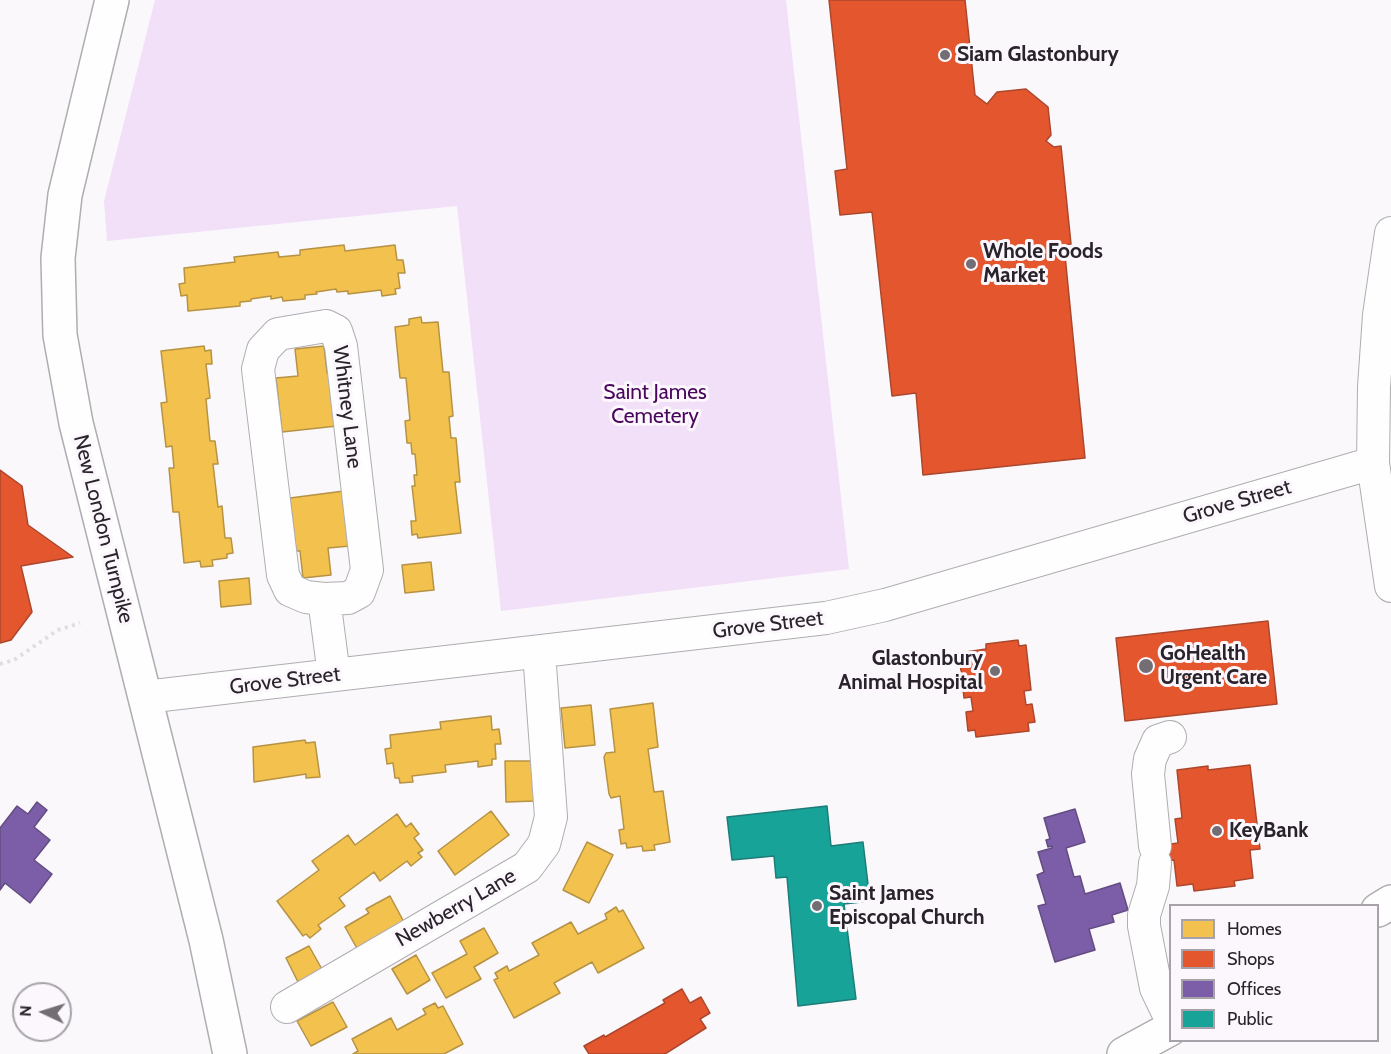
<!DOCTYPE html>
<style>
body{margin:0}
#map{position:relative;width:1391px;height:1054px;overflow:hidden;background:#faf8fb;font-family:Cabin,sans-serif}
canvas{display:block}
.legend{position:absolute;left:1169px;top:904px;width:210px;height:138px;box-sizing:border-box;background:#fbf7fc;border:2px solid #a7a2a9;margin:0;padding:8px 10px;list-style:none;font-size:18px;color:#2a232c}
.legend li{display:flex;align-items:center;gap:12px;height:30px}
.legend b{width:30px;border:2px solid #a7a2a9}
.north{position:absolute;left:12px;top:982px;width:60px;height:60px;box-sizing:border-box;background:#fbf7fc;border:2px solid #a7a2a9;border-radius:50%;rotate:274deg;font-size:16px;font-weight:700;line-height:24px;text-align:center;color:#2a232c}
.north::after{content:'';display:block;margin:auto;width:21px;height:27px;background:#736e74;clip-path:polygon(50% 0,100% 100%,50% 72%,0 100%)}
</style>
<div id="map">
<canvas width="1391" height="1054"></canvas>
<ul class="legend">
<li><b style="height:16px;background:#f2c14e"></b>Homes</li>
<li><b style="height:16px;background:#e4572e"></b>Shops</li>
<li><b style="height:16px;background:#7b5ea7"></b>Offices</li>
<li><b style="height:16px;background:#17a398"></b>Public</li>
</ul>
<div class="north">N</div>
</div>
<script>
const c = document.querySelector('canvas').getContext('2d');
c.lineJoin = 'round';
function fill(path, color) {
  c.fillStyle = color;
  c.fill(path, 'evenodd');
}
function shape(rows) {
  const path = new Path2D();
  for (const r of rows) {
    path.moveTo(r[0], r[1]);
    for (let i = 2; i < r.length; i += 2) path.lineTo(r[i], r[i + 1]);
  }
  return path;
}
function trace(path, color, width, dash) {
  c.strokeStyle = color;
  c.lineWidth = width;
  c.lineCap = dash ? 'butt' : 'round';
  c.setLineDash(dash || []);
  c.stroke(path);
}
function write(font, color, halo, rows, align = 'center') {
  c.font = font + ' Cabin,sans-serif';
  c.lineWidth = 6;
  c.setLineDash([]);
  c.textBaseline = 'middle';
  c.strokeStyle = halo;
  c.fillStyle = color;
  for (const [text, x, y, turn = 0] of rows) {
    c.save();
    c.translate(x, y);
    c.rotate((+turn || 0) * Math.PI / 180);
    c.textAlign = isNaN(turn) ? turn : align;
    if (halo) c.strokeText(text, 0, 0);
    c.fillText(text, 0, 0);
    c.restore();
  }
}
const green = shape([
 [155,0,786,0,849,569,501,611,457,206,107,241,104,201]
]);
const homes = shape([
 [344,245,345,251,395,245,397,260,403,260,405,273,398,273,400,288,395,289,396,294,382,296,381,290,348,294,348,291,337,292,336,289,316,292,317,294,305,295,305,299,283,301,282,297,271,299,271,296,251,299,251,301,240,302,240,306,188,311,187,295,181,296,179,284,185,283,184,268,235,262,234,257,278,252,279,257,300,255,300,250,344,245],
 [421,317,422,323,438,322,443,372,449,372,453,416,449,417,451,438,456,438,460,482,455,482,461,533,418,538,417,534,412,535,411,521,416,521,412,486,415,486,414,475,417,475,415,454,412,454,411,443,407,443,405,421,410,420,406,378,400,378,395,327,409,325,409,319,421,317],
 [204,346,205,351,211,350,212,364,206,364,210,398,206,399,210,441,215,441,218,464,213,464,218,507,222,506,225,538,231,538,233,553,227,554,227,558,212,560,213,566,201,567,200,561,184,563,179,512,173,512,169,468,174,468,172,446,166,447,161,403,167,402,161,351,204,346],
 [324,346,327,373,331,372,337,426,282,432,276,378,298,376,295,349,324,346],
 [344,491,350,546,328,548,331,575,303,578,300,551,296,551,290,498,344,491],
 [431,562,434,590,405,593,402,565,431,562],
 [249,578,251,604,221,607,219,581,249,578],
 [653,703,658,747,648,749,654,792,663,791,670,842,654,845,655,850,643,851,642,846,627,848,626,843,621,844,619,830,624,829,620,796,611,798,609,794,604,757,606,753,615,752,610,709,653,703],
 [591,705,595,745,565,748,561,708,591,705],
 [491,716,492,730,499,729,501,744,495,744,496,759,492,759,492,765,478,767,478,761,445,765,446,772,412,776,413,782,400,783,399,778,395,778,393,763,387,764,385,749,391,748,390,735,441,729,440,722,491,716],
 [305,740,306,743,315,742,320,777,306,778,306,774,254,782,253,747,305,740],
 [505,761,535,761,535,801,506,802,505,761],
 [491,811,509,835,455,875,438,851,491,811],
 [397,814,406,827,411,823,419,834,414,838,423,850,418,853,422,857,411,866,407,861,380,881,374,872,339,898,345,906,318,925,321,929,310,938,306,934,303,936,277,901,319,870,312,861,348,835,355,845,397,814],
 [587,842,613,855,589,903,563,890,587,842],
 [390,896,404,922,359,952,345,927,369,913,366,909,390,896],
 [616,907,619,912,623,910,644,948,598,973,592,962,554,983,560,993,514,1018,494,980,498,978,495,973,507,966,509,971,539,955,532,943,571,922,578,934,607,919,605,914,616,907],
 [484,928,498,953,474,967,481,979,446,998,432,973,467,954,460,941,484,928],
 [309,946,323,971,299,984,286,958,309,946],
 [416,955,430,980,407,994,392,969,416,955],
 [333,1002,347,1027,311,1046,297,1021,333,1002],
 [435,1003,438,1008,443,1006,463,1044,444,1054,353,1054,358,1051,352,1039,391,1018,397,1030,426,1014,423,1009,435,1003]
]);
const shops = shape([
 [829,0,965,0,975,95,987,104,997,92,1026,89,1048,107,1051,135,1046,141,1054,147,1061,146,1071,244,1064,245,1085,458,923,475,916,393,892,396,872,212,840,215,835,171,847,169,829,0],
 [0,470,22,486,28,525,73,557,21,566,32,612,11,640,0,643,0,470],
 [1268,621,1277,704,1125,721,1116,638,1268,621],
 [1018,640,1019,646,1026,645,1031,690,1024,691,1026,705,1032,704,1035,722,1028,723,1029,731,976,737,975,730,968,731,966,712,973,711,971,697,964,698,959,653,986,649,986,644,1018,640],
 [1250,765,1260,849,1250,850,1253,878,1234,881,1235,886,1194,891,1193,884,1177,886,1174,860,1142,864,1141,848,1178,843,1175,819,1182,818,1177,770,1208,766,1208,770,1250,765],
 [682,989,690,1003,701,997,710,1013,700,1019,706,1028,665,1054,589,1054,584,1046,604,1035,605,1037,665,1003,663,1000,682,989]
]);
const offices = shape([
 [37,802,47,810,34,827,50,840,34,860,52,874,30,903,5,883,0,890,0,828,17,806,28,814,37,802],
 [1075,809,1085,842,1066,848,1074,877,1080,876,1085,894,1120,883,1128,910,1112,915,1114,922,1089,929,1095,950,1055,962,1038,906,1046,904,1037,875,1044,872,1038,852,1052,848,1052,846,1048,847,1046,840,1050,839,1044,818,1075,809]
]);
const public = shape([
 [827,806,831,846,863,842,870,901,844,904,856,999,798,1006,787,877,776,878,774,856,732,860,727,817,827,806]
]);
const path = shape([
 [0,664,14,660,58,630,80,623],
 [889,918,926,913]
]);
const minor = shape([
 [1391,233,1379,315,1374,387,1373,463,1391,586],
 [326,326,336,331,341,346,367,570,359,592,348,598,324,599,306,597,290,590,283,575,258,369,263,350,278,334,326,326],
 [324,599,334,675],
 [145,697,826,618,885,605,1373,463],
 [1155,846,1148,774,1150,759,1158,741,1170,737],
 [1155,863,1153,886,1144,915,1144,926,1156,988,1170,1017],
 [287,1007,527,867,544,844,551,817,539,652]
]);
const major = shape([
 [112,0,65,195,58,258,60,335,76,423,206,940,230,1054],
 [1378,910,1391,902],
 [1124,1054,1170,1029]
]);
const markers = [
 [945,55,6,"#736e74"],
 [971,264,6,"#736e74"],
 [1146,666,8,"#736e74"],
 [995,671,6,"#736e74"],
 [1217,831,6,"#736e74"],
 [817,906,6,"#736e74"]
];
const poiNames = [
 ["Siam Glastonbury",957,55],
 ["Whole Foods",983,252],
 ["Market",983,276],
 ["GoHealth",1160,654],
 ["Urgent Care",1160,678],
 ["Glastonbury",983,659,"right"],
 ["Animal Hospital",983,683,"right"],
 ["KeyBank",1229,831],
 ["Saint James",829,894],
 ["Episcopal Church",829,918]
];
const parkNames = [
 ["Saint James",655,393],
 ["Cemetery",655,417]
];
const streetNames = [
 ["Whitney Lane",347,407,83],
 ["Grove Street",1237,502,-16],
 ["New London Turnpike",103,529,76],
 ["Grove Street",768,625,-7],
 ["Grove Street",285,681,-7],
 ["Newberry Lane",456,908,-30]
];
fill(green, '#f2e0f9');
fill(homes, '#f2c14e');
trace(homes, '#b69244', 1.5);
fill(shops, '#e4572e');
trace(shops, '#ac472d', 1.5);
fill(offices, '#7b5ea7');
trace(offices, '#634c82', 1.5);
fill(public, '#17a398');
trace(public, '#1d7d78', 1.5);
trace(minor, '#b0adb2', 34);
trace(major, '#b0adb2', 36);
trace(path, '#dfdedf', 4, [3, 4.5]);
trace(minor, '#fefefe', 32);
trace(major, '#fefefe', 33);
for (const [x, y, r, color] of markers) {
  const dot = new Path2D();
  dot.arc(x, y, r, 0, 2 * Math.PI);
  c.fillStyle = color;
  c.fill(dot);
  trace(dot, '#fbf7fc', 2);
}
write('bold 21px', '#2a232c', '#fbf7fc', poiNames, 'left');
write('21px', '#4a055d', '#fbf7fc', parkNames);
write('21px', '#2a232c', '#fbf7fc', streetNames);
</script>
